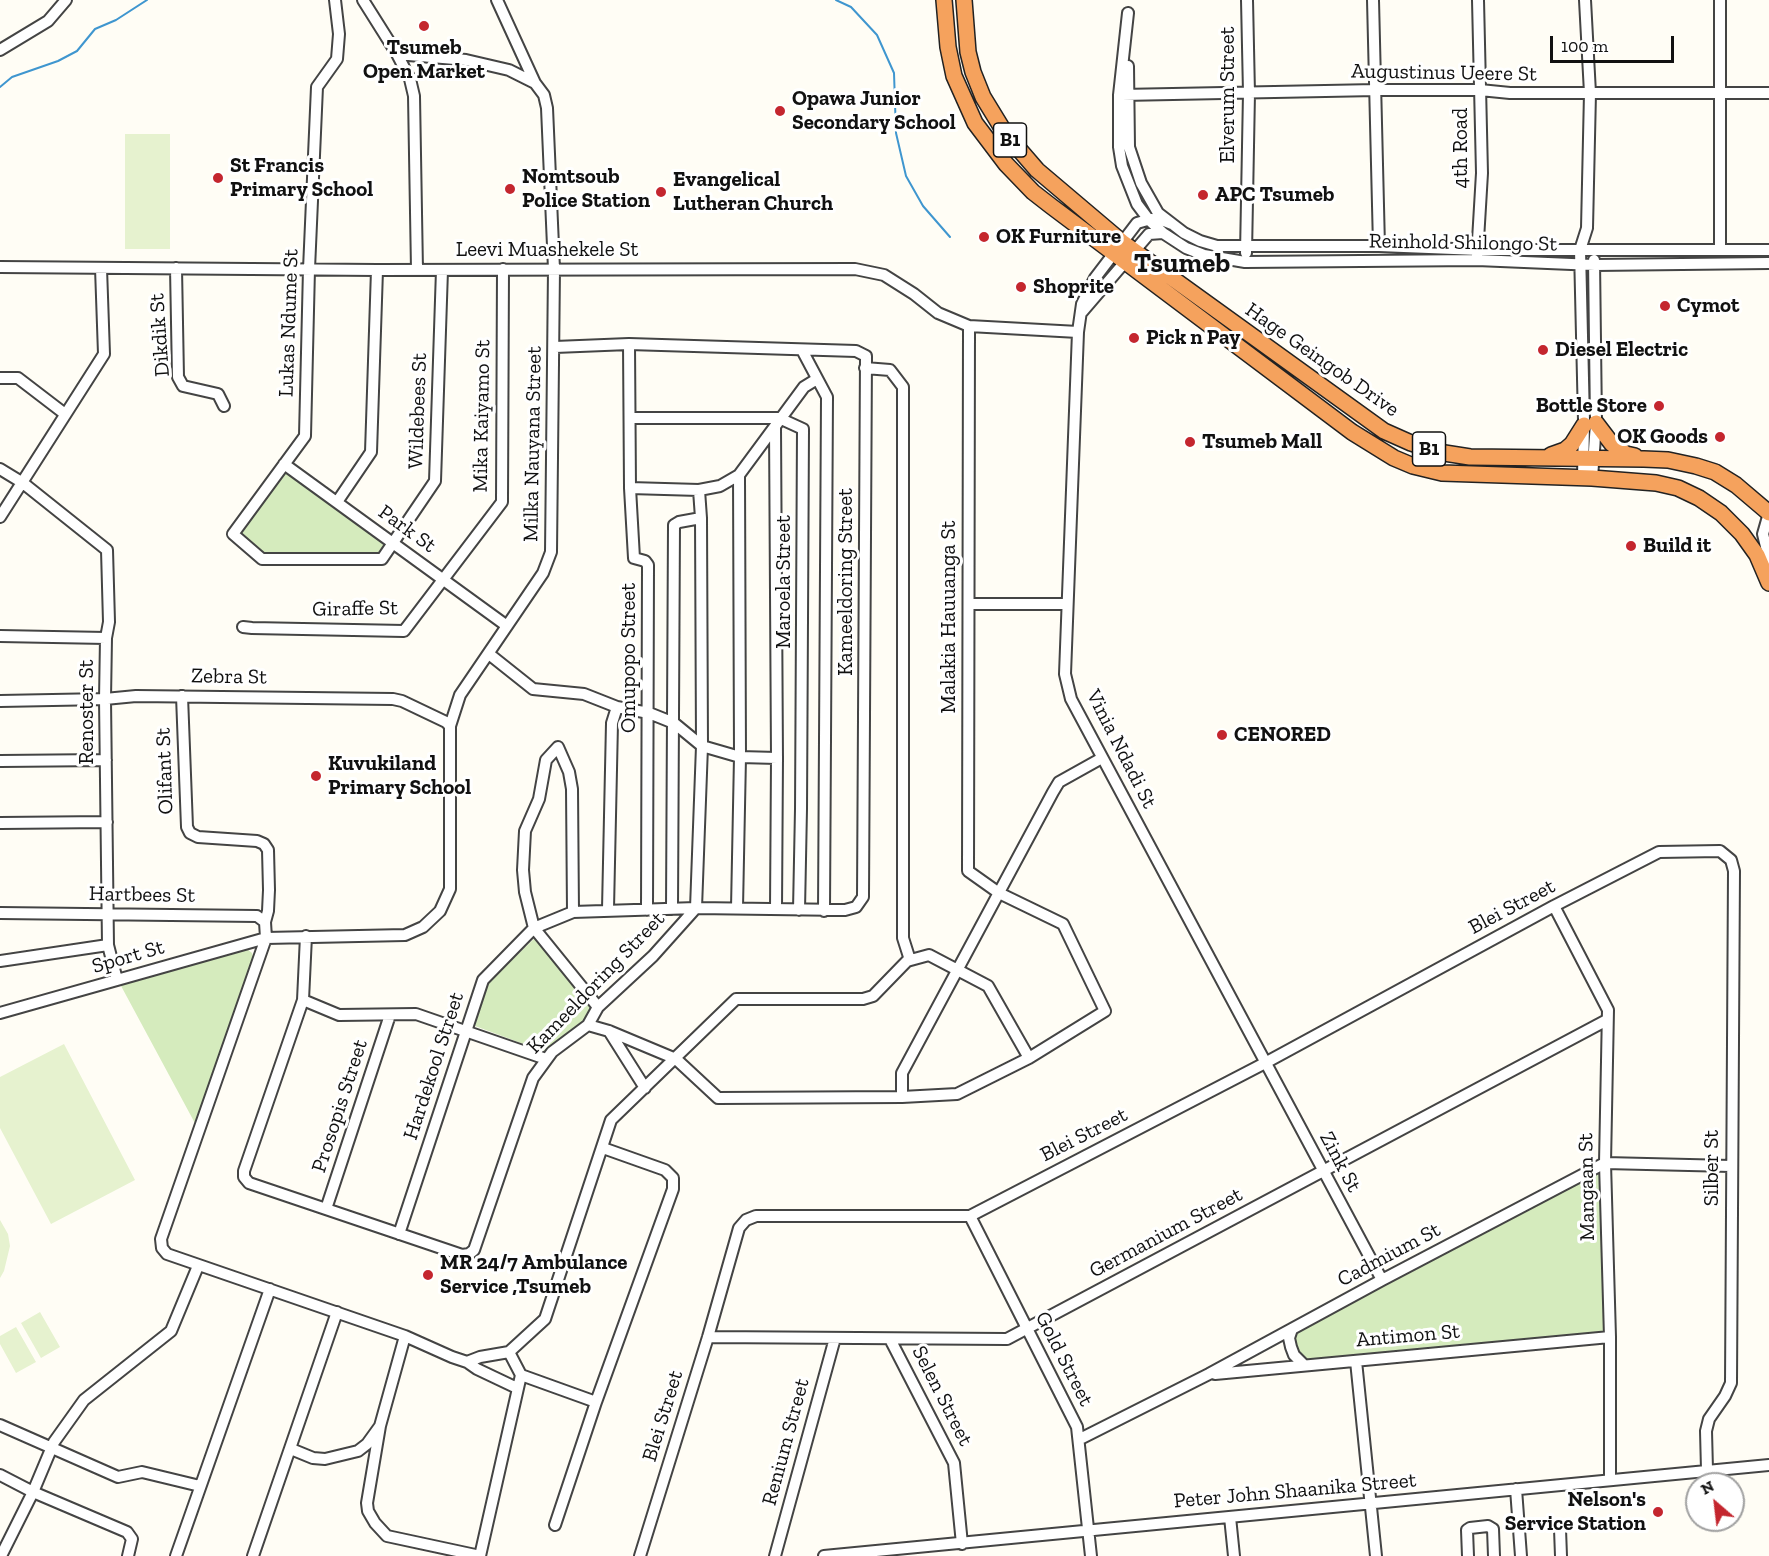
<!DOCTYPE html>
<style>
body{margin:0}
#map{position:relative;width:1769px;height:1556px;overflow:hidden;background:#fffdf5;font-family:"Zilla Slab",serif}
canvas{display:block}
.north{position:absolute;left:1685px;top:1472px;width:60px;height:60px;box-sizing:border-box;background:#fff;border:2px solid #a0a0a0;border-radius:50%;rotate:332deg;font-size:16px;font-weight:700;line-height:24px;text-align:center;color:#111}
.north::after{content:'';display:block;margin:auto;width:21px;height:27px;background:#c4262e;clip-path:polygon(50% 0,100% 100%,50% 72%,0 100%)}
.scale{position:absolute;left:1550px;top:36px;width:124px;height:27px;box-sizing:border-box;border:3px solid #111;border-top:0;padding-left:8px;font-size:18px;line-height:21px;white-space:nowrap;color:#111;-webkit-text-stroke:4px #fff;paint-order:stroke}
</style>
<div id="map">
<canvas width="1769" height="1556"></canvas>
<div class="north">N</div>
<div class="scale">100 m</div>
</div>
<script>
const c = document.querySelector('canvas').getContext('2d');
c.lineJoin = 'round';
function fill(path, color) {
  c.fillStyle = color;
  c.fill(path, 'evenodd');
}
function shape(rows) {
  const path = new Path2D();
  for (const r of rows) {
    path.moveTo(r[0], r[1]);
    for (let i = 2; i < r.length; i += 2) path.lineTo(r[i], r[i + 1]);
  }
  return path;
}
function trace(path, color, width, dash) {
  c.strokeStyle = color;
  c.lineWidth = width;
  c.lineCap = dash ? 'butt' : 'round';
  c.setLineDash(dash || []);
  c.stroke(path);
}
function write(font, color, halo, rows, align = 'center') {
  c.font = font + ' "Zilla Slab",serif';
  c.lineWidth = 6;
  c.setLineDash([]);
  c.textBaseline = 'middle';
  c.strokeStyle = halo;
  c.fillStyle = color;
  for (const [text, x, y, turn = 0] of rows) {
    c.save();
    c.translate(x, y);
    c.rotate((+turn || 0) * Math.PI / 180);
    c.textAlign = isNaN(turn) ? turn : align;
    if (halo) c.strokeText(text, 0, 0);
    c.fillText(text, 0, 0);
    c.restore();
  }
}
const green = shape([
 [284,464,394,544,382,559,262,559,234,536],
 [539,934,595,1003,586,1022,545,1052,475,1026,488,983],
 [247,949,252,953,254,960,197,1127,120,984,234,951],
 [1605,1163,1610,1337,1299,1361,1292,1329]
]);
const pitch = shape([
 [125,134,170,134,170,249,125,249],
 [64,1044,135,1180,51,1224,0,1128,0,1077],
 [0,1220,8,1234,10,1246,4,1271,0,1278],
 [40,1312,60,1347,41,1358,21,1323],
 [16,1327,36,1362,16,1373,0,1344,0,1336]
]);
const stream = shape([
 [836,0,851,7,877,35,894,73,896,133,906,176,923,206,950,237],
 [0,87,12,77,58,61,77,51,95,29,116,20,147,0]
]);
const minor = shape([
 [335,0,339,34,337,59,317,87,309,269,305,436,233,534,262,559,382,559,435,481,442,270],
 [363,0,397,54,410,79,414,96,417,270],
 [497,0,535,83],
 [1373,0,1379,246],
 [1128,13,1119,95,1119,147,1122,166,1137,204,1149,220,1163,233,1186,248,1204,255,1245,262,1477,260,1595,265,1769,263],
 [0,50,48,21,66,0],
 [1128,66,1129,147,1141,183,1158,213,1184,233,1200,241,1217,246,1379,246,1479,250,1769,250],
 [1122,95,1376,90,1480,90,1510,93,1769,93],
 [1172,224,1162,220,1151,219,1137,223,1095,278,1082,304,1078,332,1065,674,1071,699,1382,1280],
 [1720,250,1720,0],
 [1246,253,1249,93,1247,0],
 [1477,257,1482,173,1478,0],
 [0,267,377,270,855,269,884,275,914,294,938,313,969,326,1078,332],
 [176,268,178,377,183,386,218,394,224,406],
 [1082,312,1149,234,1163,233],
 [629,344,630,488,634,558,645,561,648,565,647,910],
 [802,350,827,397,824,911],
 [865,368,890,370,903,387,903,938,910,960],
 [0,378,18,378,65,414],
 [631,418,779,418,803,429,801,809,799,910],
 [775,427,777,758,776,909],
 [284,464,507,626],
 [0,469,23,483,107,550,109,622,106,638,105,699,108,945,117,980],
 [1583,478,1584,421,1580,250,1587,228,1590,93,1585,0],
 [1592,478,1596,423,1594,260],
 [630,488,699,490,720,486,739,475,804,387,817,379],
 [337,502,371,452,377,270],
 [1769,513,1763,534,1769,559],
 [0,517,104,354,101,268],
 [969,604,1067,604],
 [243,627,252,628,404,631,502,502,503,269],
 [0,636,106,638],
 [489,654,533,689,584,694,617,707,649,713,674,723,702,746,740,757,777,758],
 [182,696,187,827,190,833,198,837,257,841,264,844,268,850,269,890,268,911,265,922],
 [0,701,105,699,136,696,393,699,402,701,446,722,450,726],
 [0,761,106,760],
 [0,823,107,822],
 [1554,906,1608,1010,1605,1163,1610,1337,1610,1480],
 [737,908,740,757,739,475],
 [608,909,612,723,617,707],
 [672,909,674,525,679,522,701,518],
 [573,912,572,789,569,772,558,747,546,760,539,799,525,831,523,870,525,892,534,928,598,1007],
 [0,913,257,916,265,922,266,938,161,1239,162,1248,167,1254,405,1336,452,1357,467,1362,480,1357,509,1352,545,1319,611,1120,736,999,863,999,873,996,907,961,929,955,988,986,1029,1058],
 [306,936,303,1000,244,1171,244,1177,249,1183,462,1255,469,1254,474,1250,533,1078,552,1052,588,1025,598,1007,653,956,696,908,845,910,856,907,863,897,866,356,856,351,629,344,555,347],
 [0,961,108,945],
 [303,1000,339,1015,416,1014,546,1059],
 [0,1013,266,938,405,935,423,927,440,911,450,889,450,726,460,695,543,573,551,552,554,269,547,108,544,95,535,83,509,70,466,60,397,54],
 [588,1025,609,1031,676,1059,718,1098,902,1097,957,1094,1029,1058,1105,1011,1063,924,999,893,968,871,969,326],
 [609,1031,645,1088],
 [902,1097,902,1073,1053,792,1059,782,1102,758],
 [326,1209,390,1015],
 [970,1216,1077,1427,1091,1556],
 [399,1234,483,980,534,928,573,912,696,908,702,746,701,518,699,490],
 [1292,1329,1289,1338,1291,1347,1294,1355,1304,1365],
 [708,1337,1007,1339,1607,1020],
 [890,1339,954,1463,962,1544],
 [509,1352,521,1375,596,1402],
 [1356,1361,1376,1556],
 [467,1362,477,1369,517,1388],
 [1215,1374,1610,1337],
 [0,1425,118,1477,142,1472,200,1486],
 [380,1426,367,1503,368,1511,375,1523,387,1536,480,1556],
 [1080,1439,1209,1374,1382,1280,1605,1163,1731,1166],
 [291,1449,313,1458,325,1459,358,1451,367,1444,380,1426,405,1336],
 [0,1475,33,1492,127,1532,132,1539,128,1556],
 [1516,1489,1521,1556],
 [1230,1517,1234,1556],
 [555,1525,596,1402,673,1189,673,1178,665,1170,603,1148],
 [1560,1529,1561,1556],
 [1,1556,33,1492,54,1442,84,1400,171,1331,198,1266],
 [176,1556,270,1289],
 [253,1556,337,1312],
 [480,1556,521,1375],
 [640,1556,708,1337,739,1228,746,1220,756,1216,970,1216,1265,1063,1554,906,1659,852,1720,851,1731,860,1734,871,1731,1383,1725,1396,1709,1419,1706,1431,1707,1470],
 [775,1556,835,1338],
 [824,1556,1769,1465],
 [1468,1556,1467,1530,1470,1528,1488,1526,1493,1529,1494,1556]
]);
const highway = shape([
 [944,0,948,47,954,76,975,123,1006,164,1033,192,1051,206,1352,432,1394,458,1413,466,1442,473,1592,478,1656,483,1678,488,1699,498,1721,513,1742,534,1757,555,1769,583],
 [964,0,968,52,973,72,983,97,1005,133,1037,170,1122,242,1384,431,1411,443,1438,452,1470,457,1644,459,1668,460,1696,466,1715,472,1736,485,1769,513],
 [1596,423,1612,444,1626,454,1635,456],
 [1551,455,1565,450,1572,444,1584,425]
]);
const markers = [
 [424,26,6,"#c4262e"],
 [780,111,6,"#c4262e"],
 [218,178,6,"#c4262e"],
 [510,189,6,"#c4262e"],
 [661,192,6,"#c4262e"],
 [1203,195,6,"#c4262e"],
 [984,237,6,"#c4262e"],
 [1021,287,6,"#c4262e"],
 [1665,306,6,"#c4262e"],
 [1134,338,6,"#c4262e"],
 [1543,350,6,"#c4262e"],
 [1659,406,6,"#c4262e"],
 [1720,437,6,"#c4262e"],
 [1190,442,6,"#c4262e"],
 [1631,546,6,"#c4262e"],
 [1222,735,6,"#c4262e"],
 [316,776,6,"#c4262e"],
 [428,1275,6,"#c4262e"],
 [1658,1512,6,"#c4262e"]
];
const shields = [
 [1010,140,33],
 [1429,449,33]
];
const shieldNames = [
 ["B1",1010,140],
 ["B1",1429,449]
];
const poiNames = [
 ["Tsumeb",424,48,"center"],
 ["Open Market",424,72,"center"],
 ["Opawa Junior",792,99],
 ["Secondary School",792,123],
 ["St Francis",230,166],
 ["Primary School",230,190],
 ["Nomtsoub",522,177],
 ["Police Station",522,201],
 ["Evangelical",673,180],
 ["Lutheran Church",673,204],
 ["APC Tsumeb",1215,195],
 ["OK Furniture",996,237],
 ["Shoprite",1033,287],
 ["Cymot",1677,306],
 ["Pick n Pay",1146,338],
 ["Diesel Electric",1555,350],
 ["Bottle Store",1647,406,"right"],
 ["OK Goods",1708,437,"right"],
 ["Tsumeb Mall",1202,442],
 ["Build it",1643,546],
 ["CENORED",1234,735],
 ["Kuvukiland",328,764],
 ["Primary School",328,788],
 ["MR 24/7 Ambulance",440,1263],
 ["Service ,Tsumeb",440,1287],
 ["Nelson's",1646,1500,"right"],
 ["Service Station",1646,1524,"right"]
];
const streetNames = [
 ["Augustinus Ueere St",1444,73,1],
 ["Elverum Street",1228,95,-90],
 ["4th Road",1461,148,-90],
 ["Reinhold Shilongo St",1463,243,1],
 ["Leevi Muashekele St",547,250],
 ["Lukas Ndume St",289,323,-88],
 ["Dikdik St",160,335,-94],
 ["Hage Geingob Drive",1322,360,35],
 ["Wildebees St",418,411,-88],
 ["Mika Kaiyamo St",482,416,-89],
 ["Milka Nauyana Street",533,444,-89],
 ["Park St",407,529,36],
 ["Maroela Street",784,582,-90],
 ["Kameeldoring Street",846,582,-90],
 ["Giraffe St",355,609,-1],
 ["Malakia Hauuanga St",949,617,-90],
 ["Omupopo Street",629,658,-90],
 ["Zebra St",229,677,1],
 ["Renoster St",87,712,-90],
 ["Vinia Ndadi St",1121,749,63],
 ["Olifant St",165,771,-92],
 ["Hartbees St",142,895,1],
 ["Blei Street",1512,907,-28],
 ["Sport St",128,957,-16],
 ["Kameeldoring Street",596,983,-46],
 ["Hardekool Street",434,1066,-72],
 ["Prosopis Street",340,1106,-72],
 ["Blei Street",1084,1135,-27],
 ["Zink St",1340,1162,62],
 ["Silber St",1712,1168,-90],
 ["Mangaan St",1587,1187,-91],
 ["Germanium Street",1166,1233,-28],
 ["Cadmium St",1389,1255,-28],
 ["Antimon St",1408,1336,-5],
 ["Gold Street",1064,1359,63],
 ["Selen Street",942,1396,63],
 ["Blei Street",663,1416,-73],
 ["Renium Street",786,1442,-75],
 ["Peter John Shaanika Street",1295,1491,-5]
];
const districtNames = [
 ["Tsumeb",1182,264]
];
fill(green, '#d5ebbd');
fill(pitch, '#e6f2cf');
trace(stream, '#3f96cf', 2);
trace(minor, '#444', 14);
trace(highway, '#222', 18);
trace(minor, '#fff', 10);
trace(highway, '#f5a25d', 15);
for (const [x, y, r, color] of markers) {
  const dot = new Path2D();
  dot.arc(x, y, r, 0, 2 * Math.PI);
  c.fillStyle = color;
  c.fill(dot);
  trace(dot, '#fff', 2);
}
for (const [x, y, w] of shields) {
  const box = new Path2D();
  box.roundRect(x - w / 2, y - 17, w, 34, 4.5);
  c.fillStyle = '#fff';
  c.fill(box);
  trace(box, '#111', 1.5);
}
write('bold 20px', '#111', null, shieldNames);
write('bold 21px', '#111', '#fff', poiNames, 'left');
write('21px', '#111', '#fff', streetNames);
write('bold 27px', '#111', '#fff', districtNames);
</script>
